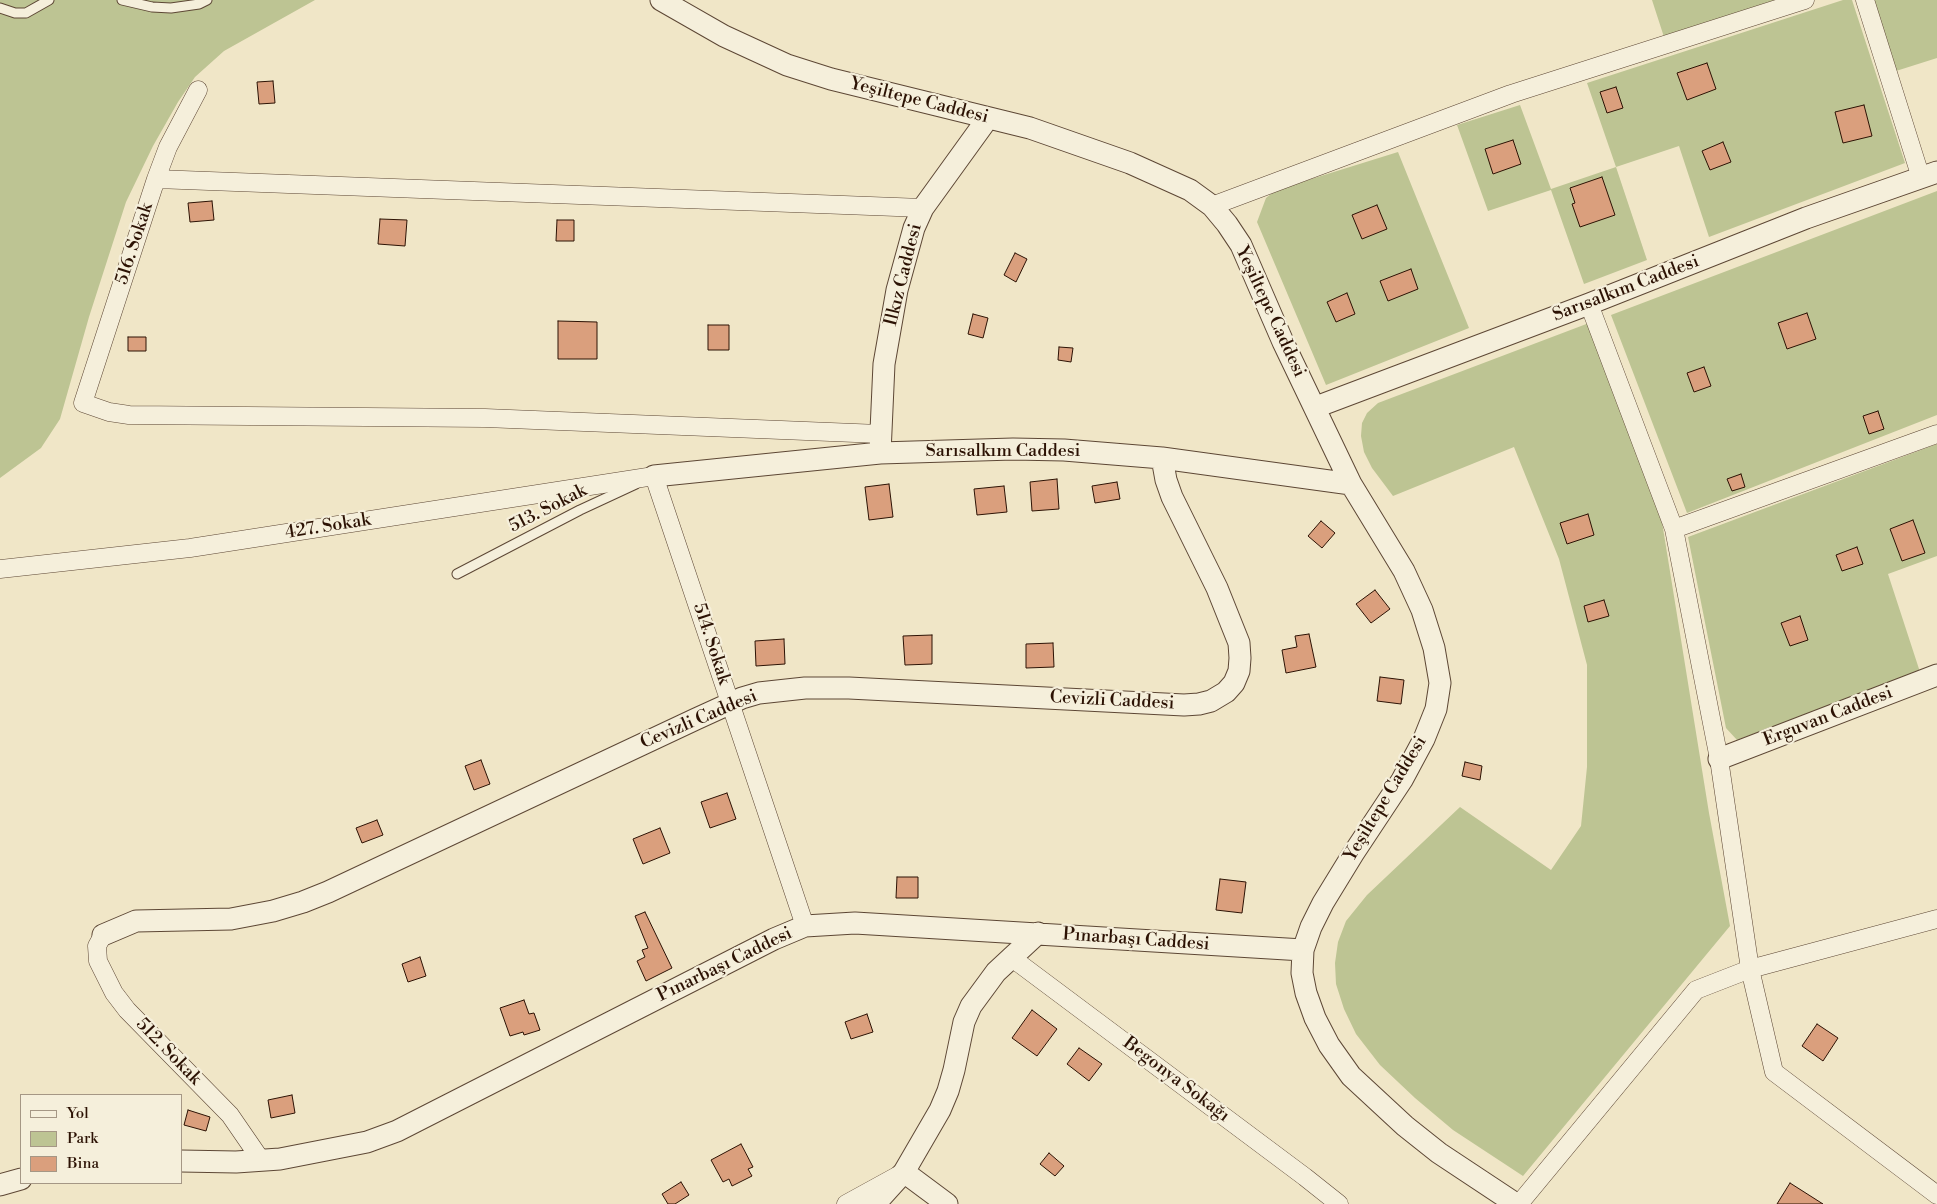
<!DOCTYPE html>
<meta charset="utf-8">
<style>
body{margin:0}
#map{position:relative;width:1937px;height:1204px;overflow:hidden;background:#f0e6c7;font-family:"Libre Bodoni",serif}
canvas{display:block}
.legend{position:absolute;left:20px;top:1094px;width:162px;height:90px;box-sizing:border-box;background:#f5efdb;border:1px solid #a59785;margin:0;padding:6px 9px;list-style:none;font-size:15px;color:#2c1204}
.legend li{display:flex;align-items:center;gap:10px;height:25px}
.legend b{width:25px;border:1px solid #a59785}
</style>
<div id="map">
<canvas width="1937" height="1204"></canvas>
<ul class="legend">
<li><b style="height:6px;background:#f5efdb"></b>Yol</li>
<li><b style="height:14px;background:#bdc493"></b>Park</li>
<li><b style="height:14px;background:#da9f7d"></b>Bina</li>
</ul>
</div>
<script>
const c = document.querySelector('canvas').getContext('2d');
c.lineJoin = 'round';
function fill(path, color) {
  c.fillStyle = color;
  c.fill(path, 'evenodd');
}
function shape(rows) {
  const path = new Path2D();
  for (const r of rows) {
    path.moveTo(r[0], r[1]);
    for (let i = 2; i < r.length; i += 2) path.lineTo(r[i], r[i + 1]);
  }
  return path;
}
function trace(path, color, width, dash) {
  c.strokeStyle = color;
  c.lineWidth = width;
  c.lineCap = dash ? 'butt' : 'round';
  c.setLineDash(dash || []);
  c.stroke(path);
}
function write(font, color, halo, rows, align = 'center') {
  c.font = font + ' "Libre Bodoni",serif';
  c.lineWidth = 4.5;
  c.setLineDash([]);
  c.textBaseline = 'middle';
  c.strokeStyle = halo;
  c.fillStyle = color;
  for (const [text, x, y, turn = 0] of rows) {
    c.save();
    c.translate(x, y);
    c.rotate((+turn || 0) * Math.PI / 180);
    c.textAlign = isNaN(turn) ? turn : align;
    if (halo) c.strokeText(text, 0, 0);
    c.fillText(text, 0, 0);
    c.restore();
  }
}
const green = shape([
 [0,0,315,0,224,51,195,77,178,102,153,146,126,202,89,317,60,419,41,448,0,478],
 [1652,0,1775,0,1664,37],
 [1843,0,1852,0,1905,163,1709,237,1679,146,1616,167,1647,260,1584,284,1551,190,1488,211,1457,125,1520,105,1551,189,1616,167,1587,83],
 [1871,0,1937,0,1937,58,1896,71],
 [1398,152,1469,328,1326,385,1257,222,1266,198,1276,190],
 [1937,191,1937,415,1687,513,1611,315],
 [1589,323,1662,522,1709,813,1730,926,1523,1176,1453,1130,1415,1098,1380,1065,1356,1034,1344,1009,1336,984,1335,963,1338,942,1346,921,1367,895,1460,807,1551,870,1581,826,1587,767,1587,665,1559,559,1514,447,1393,496,1372,468,1364,452,1361,436,1362,423,1367,413,1378,403],
 [1937,444,1937,556,1888,574,1920,672,1737,740,1726,728,1688,537]
]);
const building = shape([
 [1707,63,1716,89,1687,100,1677,73,1707,63],
 [273,81,275,103,259,104,257,82,273,81],
 [1616,87,1623,108,1607,113,1600,92,1616,87],
 [1864,105,1872,136,1843,143,1835,112,1864,105],
 [1513,140,1521,164,1493,174,1485,149,1513,140],
 [1723,142,1731,162,1710,170,1702,151,1723,142],
 [1602,177,1615,215,1580,227,1572,204,1575,203,1570,188,1602,177],
 [212,201,214,220,190,222,188,203,212,201],
 [1377,205,1387,229,1362,239,1352,215,1377,205],
 [380,219,407,220,405,246,378,244,380,219],
 [557,220,574,220,574,241,556,241,557,220],
 [1015,253,1027,259,1016,282,1004,275,1015,253],
 [1411,269,1418,289,1388,301,1380,281,1411,269],
 [1347,293,1355,314,1336,322,1327,302,1347,293],
 [1807,313,1816,339,1787,349,1778,323,1807,313],
 [973,314,988,318,983,338,968,334,973,314],
 [558,321,597,322,597,359,558,359,558,321],
 [708,325,729,325,729,350,708,350,708,325],
 [128,337,146,337,146,351,128,351,128,337],
 [1059,347,1073,348,1071,362,1058,360,1059,347],
 [1704,367,1711,386,1694,392,1687,373,1704,367],
 [1878,411,1884,429,1869,434,1863,416,1878,411],
 [1741,474,1745,487,1732,491,1727,479,1741,474],
 [1057,479,1059,509,1032,511,1030,482,1057,479],
 [1117,482,1120,499,1095,503,1092,486,1117,482],
 [889,484,893,517,869,520,865,487,889,484],
 [1004,486,1007,512,977,515,974,489,1004,486],
 [1588,514,1594,535,1567,544,1560,523,1588,514],
 [1913,520,1925,553,1902,561,1890,529,1913,520],
 [1321,521,1335,533,1322,548,1308,536,1321,521],
 [1857,547,1863,564,1842,571,1836,555,1857,547],
 [1375,590,1390,609,1371,623,1356,604,1375,590],
 [1604,600,1609,616,1588,622,1584,606,1604,600],
 [1800,616,1808,640,1790,646,1781,623,1800,616],
 [1309,634,1316,667,1286,673,1282,650,1297,647,1295,636,1309,634],
 [932,635,932,664,905,665,903,636,932,635],
 [784,639,785,664,756,666,755,641,784,639],
 [1053,643,1054,667,1026,668,1026,644,1053,643],
 [1380,677,1404,680,1401,704,1377,701,1380,677],
 [481,760,490,784,474,790,465,766,481,760],
 [1465,762,1482,766,1480,780,1462,776,1465,762],
 [727,793,736,819,710,828,701,802,727,793],
 [377,820,383,835,362,843,356,828,377,820],
 [660,828,670,853,643,864,633,839,660,828],
 [897,877,918,877,918,898,896,898,897,877],
 [1220,879,1246,882,1242,913,1216,910,1220,879],
 [645,912,672,968,646,981,637,961,645,957,642,950,648,948,635,916,645,912],
 [420,957,426,976,408,982,402,964,420,957],
 [524,1000,529,1014,534,1013,540,1030,524,1035,523,1032,510,1036,500,1008,524,1000],
 [1032,1010,1057,1029,1037,1056,1012,1038,1032,1010],
 [867,1014,873,1032,851,1039,845,1022,867,1014],
 [1817,1024,1838,1038,1823,1061,1802,1046,1817,1024],
 [1079,1048,1102,1064,1089,1081,1067,1064,1079,1048],
 [292,1095,295,1113,271,1118,268,1100,292,1095],
 [188,1110,210,1117,206,1131,184,1125,188,1110],
 [741,1144,753,1167,748,1169,752,1176,732,1186,729,1179,723,1182,711,1160,741,1144],
 [1049,1153,1064,1166,1055,1176,1040,1164,1049,1153],
 [681,1182,689,1195,675,1204,668,1204,662,1194,681,1182],
 [1790,1183,1823,1204,1777,1204,1790,1183]
]);
const service = shape([
 [122,0,152,7,171,8,199,4,207,0],
 [0,8,15,13,26,13,49,0],
 [457,574,580,510,636,484]
]);
const minor = shape([
 [1865,0,1921,178],
 [198,90,168,147,156,179,83,403,109,412,129,415,485,418,880,434],
 [156,179,923,208],
 [1212,206,1511,94,1805,0],
 [1589,304,1674,529,1719,759,1750,969,1774,1072,1937,1195],
 [1674,529,1937,434],
 [0,569,190,548,654,476,805,926],
 [103,935,97,946,98,961,114,993,127,1010,230,1115,261,1160],
 [1012,958,1305,1177,1339,1204],
 [846,1204,897,1176],
 [1519,1204,1696,990,1750,969,1937,919]
]);
const tertiary = shape([
 [661,0,724,36,787,65,831,79,1030,128,1130,163,1190,190,1212,206,1227,224,1241,245,1283,342,1351,484,1404,571,1422,610,1434,648,1440,683,1436,709,1424,739,1402,780,1353,854,1323,903,1311,927,1303,950,1302,973,1306,993,1315,1018,1329,1045,1351,1076,1405,1126,1439,1153,1516,1204],
 [1316,407,1589,304,1806,218,1937,172],
 [880,453,884,364,897,290,914,228,923,208,988,118],
 [654,476,880,453,1013,449,1064,450,1162,458,1351,484],
 [1719,759,1937,675],
 [103,935,136,921,231,919,273,911,303,902,328,892,696,719,742,698,759,693,805,688,849,688,1184,705,1199,704,1211,701,1226,692,1234,683,1239,671,1240,658,1239,643,1217,588,1172,497,1166,480,1162,458],
 [181,1161,236,1162,280,1159,367,1142,397,1131,774,939,805,926,855,923,1303,950],
 [904,1172,947,1204],
 [0,1185,21,1179],
 [875,1204,904,1172,940,1110,948,1091,954,1070,964,1022,971,1006,996,972,1038,933]
]);
const streetNames = [
 ["Yeşiltepe Caddesi",919,101,14],
 ["516. Sokak",135,244,-72],
 ["Ilkız Caddesi",904,275,-76],
 ["Sarısalkım Caddesi",1626,289,-21],
 ["Yeşiltepe Caddesi",1270,312,65],
 ["Sarısalkım Caddesi",1003,452],
 ["513. Sokak",548,509,-27],
 ["427. Sokak",328,527,-9],
 ["514. Sokak",711,644,72],
 ["Cevizli Caddesi",1112,701,3],
 ["Erguvan Caddesi",1828,717,-21],
 ["Cevizli Caddesi",699,720,-23],
 ["Yeşiltepe Caddesi",1386,799,-59],
 ["Pınarbaşı Caddesi",1136,940,4],
 ["Pınarbaşı Caddesi",725,965,-26],
 ["512. Sokak",168,1052,46],
 ["Begonya Sokağı",1176,1080,37]
];
fill(green, '#bdc493');
fill(building, '#da9f7d');
trace(building, '#2c1204', 1);
trace(service, '#5d4735', 11);
trace(minor, '#5d4735', 19);
trace(tertiary, '#5d4735', 23);
trace(service, '#f5efdb', 9);
trace(minor, '#f5efdb', 18);
trace(tertiary, '#f5efdb', 21);
write('18px', '#2c1204', '#f5efdb', streetNames);
</script>
